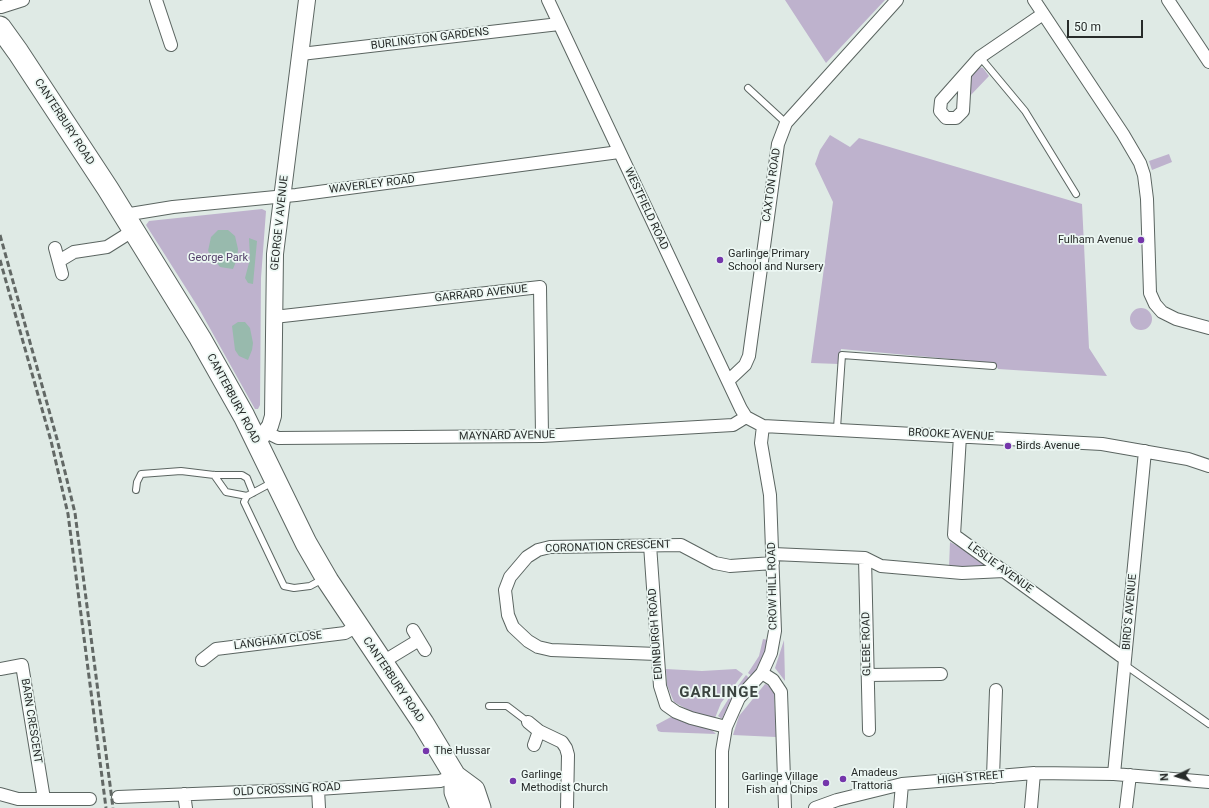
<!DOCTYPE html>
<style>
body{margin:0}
#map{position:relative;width:1209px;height:808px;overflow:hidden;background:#dfeae5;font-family:Roboto,sans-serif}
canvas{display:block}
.north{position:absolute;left:1157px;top:756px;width:40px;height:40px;-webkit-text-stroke:3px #ecf7f3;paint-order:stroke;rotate:266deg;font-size:11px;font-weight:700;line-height:16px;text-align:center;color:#272b29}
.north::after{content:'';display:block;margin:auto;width:14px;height:18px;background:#272b29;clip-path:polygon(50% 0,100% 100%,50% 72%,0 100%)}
.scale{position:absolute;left:1067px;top:20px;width:76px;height:18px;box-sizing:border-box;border:2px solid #272b29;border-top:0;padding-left:5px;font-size:12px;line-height:14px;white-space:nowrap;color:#272b29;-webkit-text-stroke:3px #ecf7f3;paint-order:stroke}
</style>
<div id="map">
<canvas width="1209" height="808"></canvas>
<div class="north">N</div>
<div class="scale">50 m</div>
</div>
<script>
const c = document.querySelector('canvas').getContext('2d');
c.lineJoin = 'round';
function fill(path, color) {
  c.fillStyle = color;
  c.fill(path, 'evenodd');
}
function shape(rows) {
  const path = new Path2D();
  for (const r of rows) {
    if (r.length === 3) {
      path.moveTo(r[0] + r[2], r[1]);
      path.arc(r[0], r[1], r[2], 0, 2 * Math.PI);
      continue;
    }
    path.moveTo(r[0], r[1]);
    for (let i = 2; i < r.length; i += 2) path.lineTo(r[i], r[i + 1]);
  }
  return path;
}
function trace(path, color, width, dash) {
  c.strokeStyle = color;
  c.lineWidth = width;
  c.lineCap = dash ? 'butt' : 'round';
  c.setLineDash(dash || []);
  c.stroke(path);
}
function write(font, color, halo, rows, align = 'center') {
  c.font = font + ' Roboto,sans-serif';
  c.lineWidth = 3.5;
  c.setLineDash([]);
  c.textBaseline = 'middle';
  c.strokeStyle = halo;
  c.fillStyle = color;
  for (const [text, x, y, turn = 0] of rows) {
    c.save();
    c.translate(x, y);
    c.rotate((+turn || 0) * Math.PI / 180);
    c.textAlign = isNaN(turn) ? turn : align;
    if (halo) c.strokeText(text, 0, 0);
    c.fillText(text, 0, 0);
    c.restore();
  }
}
const green = shape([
 [785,0,885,0,826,63],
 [979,67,983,68,989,76,969,97,972,74],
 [830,135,850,147,859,138,1082,204,1089,348,1107,376,998,369,995,363,841,349,839,364,811,363,833,202,815,164,820,150],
 [1169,154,1172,162,1152,170,1149,161],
 [262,209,266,211,261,278,260,405,258,409,255,409,198,307,146,225,149,221],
 [1141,319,11],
 [950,542,973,554,988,566,949,567],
 [763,639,768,640,766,650,760,665,752,676,748,673,759,656],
 [784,640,785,681,775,668],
 [666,669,702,671,736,669,743,674,721,703,715,718,692,712,674,702,667,685],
 [746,675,750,679,728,706,723,717,722,719,718,716,729,698],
 [765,684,771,686,774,691,776,737,733,735,739,716],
 [671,717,686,723,711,729,716,734,661,732,658,731,656,725]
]);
const water = shape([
 [218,230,228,230,235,236,238,249,237,259,233,269,220,267,208,251,211,237],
 [249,238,257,241,253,284,248,283,245,278,250,259],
 [238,322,245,322,250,328,253,343,252,350,248,360,239,356,235,350,232,326]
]);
const lane = shape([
 [980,57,1025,111,1076,194],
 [748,88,786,123],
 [837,428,842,355,993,366],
 [214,475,226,492,247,496],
 [273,482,247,496,244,502,284,586,294,588,310,586,323,579],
 [136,490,137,482,141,474,181,471,214,475,242,475,247,478,253,493],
 [1125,665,1209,724],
 [489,706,507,706,528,722]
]);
const street = shape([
 [156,0,171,45],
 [548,0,741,409,746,417,763,426,1102,444,1188,459,1209,466],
 [1034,0,1123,134,1140,163,1144,175,1147,199,1150,293,1155,304,1162,312,1176,319,1209,328],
 [1168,0,1209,62],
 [1,7,23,0],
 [301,54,559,24],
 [965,76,963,111,956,118,946,118,940,111,941,101,980,57,1043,14],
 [124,215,173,207,296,195,619,152],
 [55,248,62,274],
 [59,261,74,252,107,247,134,230],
 [274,317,540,287,542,436],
 [728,381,745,365,749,356,778,144,786,123,897,0],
 [266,432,278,438,542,436,733,425,746,417],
 [960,436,954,535,1125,659],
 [650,545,660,686,666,705,676,712,691,718,726,727],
 [773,554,865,558,881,566,962,573,1004,571],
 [865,558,869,730],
 [413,630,425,650],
 [657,654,551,650,538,647,528,641,513,627,508,615,505,590,510,577,527,557,538,550,550,547,681,545,715,563,730,566,773,563],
 [202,660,216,649,345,633,357,626],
 [381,663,419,640],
 [0,669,22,665,44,799],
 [762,673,773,680,781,692,785,808],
 [868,675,941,674],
 [528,722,539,731,562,742,566,748,568,755,567,808],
 [534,745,539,731],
 [1114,774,1145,451],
 [993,777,996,690],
 [318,789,319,808],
 [0,794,18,799,90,799],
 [184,794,186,808],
 [118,797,318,789,440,781,455,776],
 [722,808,722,751,726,727,739,698,762,673,771,653,775,631,770,495,761,443,763,426],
 [815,808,837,800,902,784,1034,773,1114,774,1209,782],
 [900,808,902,784],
 [1031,808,1034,773],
 [1126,808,1130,775]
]);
const secondary = shape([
 [257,443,270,426,273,416,275,254,307,0]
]);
const highway = shape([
 [0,27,18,52,108,189,200,338,244,416,306,543,328,581,423,723,455,776,474,790,480,808],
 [455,776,455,792,461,808]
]);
const rail = shape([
 [0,235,57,439,75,513,113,808],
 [0,260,51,441,68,514,106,808]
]);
const markers = [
 [1141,240,4,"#7536ab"],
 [720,260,4,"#7536ab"],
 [1008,446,4,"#7536ab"],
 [426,751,4,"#7536ab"],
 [843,779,4,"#7536ab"],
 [513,781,4,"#7536ab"],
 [826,783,4,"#7536ab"]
];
const streetNames = [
 ["BURLINGTON GARDENS",430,39,-7],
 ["CANTERBURY ROAD",64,122,57],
 ["WAVERLEY ROAD",372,185,-7],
 ["CAXTON ROAD",772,185,-82],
 ["WESTFIELD ROAD",646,209,65],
 ["GEORGE V AVENUE",280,223,-84],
 ["GARRARD AVENUE",481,294,-6],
 ["CANTERBURY ROAD",233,399,62],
 ["BROOKE AVENUE",951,435,3],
 ["MAYNARD AVENUE",507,436,-1],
 ["CORONATION CRESCENT",608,547,-2],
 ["LESLIE AVENUE",1000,568,36],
 ["CROW HILL ROAD",773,586,-91],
 ["BIRD'S AVENUE",1130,612,-85],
 ["EDINBURGH ROAD",656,634,-94],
 ["LANGHAM CLOSE",278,641,-7],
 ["GLEBE ROAD",867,644,-91],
 ["CANTERBURY ROAD",393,680,56],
 ["BARN CRESCENT",31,721,81],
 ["HIGH STREET",971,778,-5],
 ["OLD CROSSING ROAD",287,790,-3]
];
const poiNames = [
 ["Fulham Avenue",1133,240,"right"],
 ["Garlinge Primary",728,254],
 ["School and Nursery",728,267],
 ["Birds Avenue",1016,446],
 ["The Hussar",434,751],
 ["Amadeus",851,773],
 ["Trattoria",851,786],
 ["Garlinge",521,775],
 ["Methodist Church",521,788],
 ["Garlinge Village",818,777,"right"],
 ["Fish and Chips",818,790,"right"]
];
const parkNames = [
 ["George Park",218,258]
];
const districtNames = [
 ["GARLINGE",719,693]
];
fill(green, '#beb2cd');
fill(water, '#98baad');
trace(lane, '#5b6561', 8);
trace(street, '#5b6561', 14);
trace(secondary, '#5b6561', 18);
trace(highway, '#5b6561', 23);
trace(lane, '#fff', 6);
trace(street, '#fff', 12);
trace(secondary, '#fff', 16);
trace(highway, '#fff', 21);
trace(rail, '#626865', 3, [6, 3]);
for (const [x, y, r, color] of markers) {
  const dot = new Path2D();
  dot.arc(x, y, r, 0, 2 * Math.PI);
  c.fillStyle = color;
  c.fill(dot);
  trace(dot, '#ecf7f3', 1.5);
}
write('11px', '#272b29', '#ecf7f3', streetNames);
write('11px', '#272b29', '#ecf7f3', poiNames, 'left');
write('11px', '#54416a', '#ecf7f3', parkNames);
c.letterSpacing = '1px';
write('bold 15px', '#3a433f', '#ecf7f3', districtNames);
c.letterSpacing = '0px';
</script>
